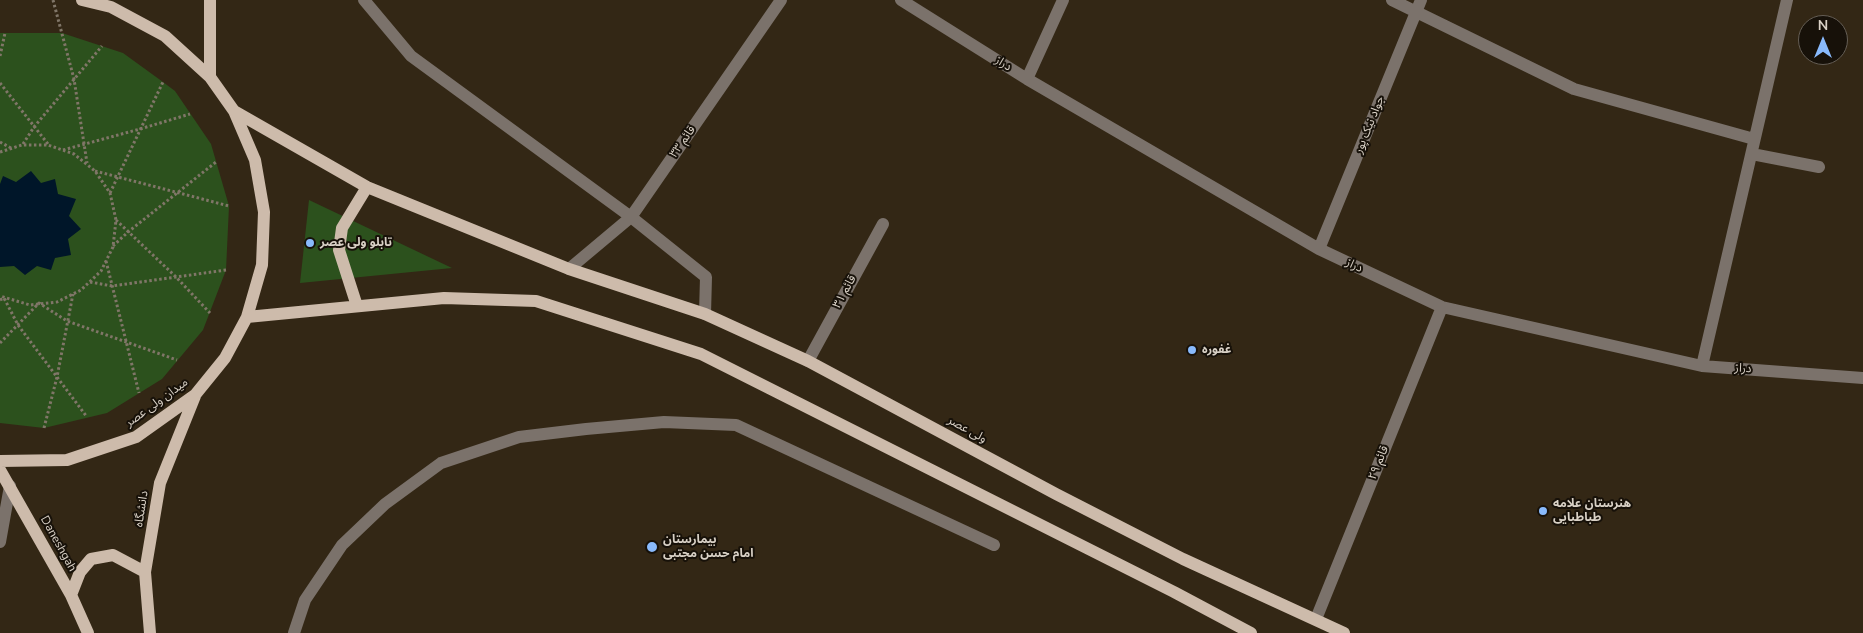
<!DOCTYPE html>
<meta charset="utf-8">
<style>
body{margin:0}
#map{position:relative;width:1863px;height:633px;overflow:hidden;background:#332715;font-family:"Nunito Sans",sans-serif}
canvas{display:block}
.north{position:absolute;left:1798px;top:15px;width:50px;height:50px;box-sizing:border-box;background:#171109;border:1px solid #655e55;border-radius:50%;rotate:0deg;font-size:14px;font-weight:700;line-height:20px;text-align:center;color:#d9d1c6}
.north::after{content:'';display:block;margin:auto;width:18px;height:22px;background:#89bafc;clip-path:polygon(50% 0,100% 100%,50% 72%,0 100%)}
</style>
<div id="map">
<canvas width="1863" height="633"></canvas>
<div class="north">N</div>
</div>
<script>
const c = document.querySelector('canvas').getContext('2d');
c.lineJoin = 'round';
function fill(path, color) {
  c.fillStyle = color;
  c.fill(path, 'evenodd');
}
function shape(rows) {
  const path = new Path2D();
  for (const r of rows) {
    path.moveTo(r[0], r[1]);
    for (let i = 2; i < r.length; i += 2) path.lineTo(r[i], r[i + 1]);
  }
  return path;
}
function trace(path, color, width, dash) {
  c.strokeStyle = color;
  c.lineWidth = width;
  c.lineCap = dash ? 'butt' : 'round';
  c.setLineDash(dash || []);
  c.stroke(path);
}
function write(font, color, halo, rows, align = 'center') {
  c.font = font + ' "Nunito Sans","Noto Sans Arabic",sans-serif';
  c.lineWidth = 4;
  c.setLineDash([]);
  c.textBaseline = 'middle';
  c.strokeStyle = halo;
  c.fillStyle = color;
  for (const [text, x, y, turn = 0] of rows) {
    c.save();
    c.translate(x, y);
    c.rotate((+turn || 0) * Math.PI / 180);
    c.textAlign = isNaN(turn) ? turn : align;
    if (halo) c.strokeText(text, 0, 0);
    c.fillText(text, 0, 0);
    c.restore();
  }
}
const green = shape([
 [0,33,62,33,123,53,163,82,175,91,211,144,229,206,226,270,203,330,162,379,107,413,44,428,0,423],
 [309,200,452,268,300,283]
]);
const water = shape([
 [31,171,41,183,55,179,58,194,76,199,69,216,81,229,68,239,71,255,55,258,51,270,37,266,25,275,14,266,0,267,0,184,3,176,16,182]
]);
const path = shape([
 [53,0,74,79,87,163],
 [0,56,5,33],
 [0,83,48,144],
 [0,142,11,148],
 [23,144,34,127,102,46],
 [63,150,140,129,190,114],
 [0,152,22,145,48,145,74,154,95,171,110,193,116,220,113,247,101,271,81,290,57,302,30,305,0,296],
 [95,171,229,206],
 [110,193,163,82],
 [116,220,176,277,210,313],
 [113,246,128,232,216,162],
 [106,261,139,393],
 [90,282,112,286,226,270],
 [0,300,4,298,18,325,87,417],
 [0,343,39,303,67,321,177,360],
 [44,428,57,377,73,294]
]);
const minor = shape([
 [364,0,411,56,631,217,706,277,705,314],
 [901,0,1027,79,1319,249,1442,307,1702,366,1863,378],
 [1392,0,1574,89,1754,139],
 [1027,79,1063,0],
 [1752,154,1819,167],
 [1319,249,1421,0],
 [569,269,631,217,781,0],
 [808,361,883,224],
 [1702,366,1787,0],
 [0,542,10,486],
 [1316,619,1442,307],
 [294,633,305,600,342,545,385,504,441,463,519,437,586,429,664,422,736,425,994,545]
]);
const major = shape([
 [210,0,210,77],
 [234,111,367,187,569,269,705,314,808,361,1056,494,1183,559,1344,633],
 [357,306,339,250,342,228,367,187],
 [247,317,444,298,536,301,701,354,1174,592,1251,633],
 [0,461,67,460,136,437,195,395,225,358,247,317,262,265,264,212,255,160,234,111,210,77,165,36,111,7,82,0],
 [0,470,71,595,88,633],
 [71,595,80,572,91,559,113,555,145,572],
 [150,633,145,572,160,483,195,396]
]);
const markers = [
 [310,243,5,"#89bafc"],
 [1192,350,5,"#89bafc"],
 [1543,511,5,"#89bafc"],
 [652,547,6,"#89bafc"]
];
const streetNames = [
 ["دراز",1003,64,32],
 ["جواد نیک پور",1370,125,-68],
 ["قائم ۳۳",683,142,-55],
 ["دراز",1354,266,26],
 ["قائم ۳۱",845,292,-61],
 ["دراز",1743,369,4],
 ["میدان ولی عصر",157,403,-36],
 ["ولی عصر",967,430,29],
 ["قائم ۲۹",1379,463,-68],
 ["دانشگاه",142,509,-81],
 ["Daneshgah",58,544,61]
];
const poiNames = [
 ["تابلو ولی عصر",320,243],
 ["غفوره",1202,350],
 ["هنرستان علامه",1553,504],
 ["طباطبایی",1553,518],
 ["بیمارستان",663,540],
 ["امام حسن مجتبی",663,554]
];
fill(green, '#2c511d');
fill(water, '#001629');
trace(path, '#807668', 3, [2.5, 2.5]);
trace(minor, '#7b726b', 12);
trace(major, '#cdbbab', 12);
for (const [x, y, r, color] of markers) {
  const dot = new Path2D();
  dot.arc(x, y, r, 0, 2 * Math.PI);
  c.fillStyle = color;
  c.fill(dot);
  trace(dot, '#171109', 2);
}
write('12px', '#d9d1c6', '#171109', streetNames);
write('bold 12px', '#d9d1c6', '#171109', poiNames, 'left');
</script>
